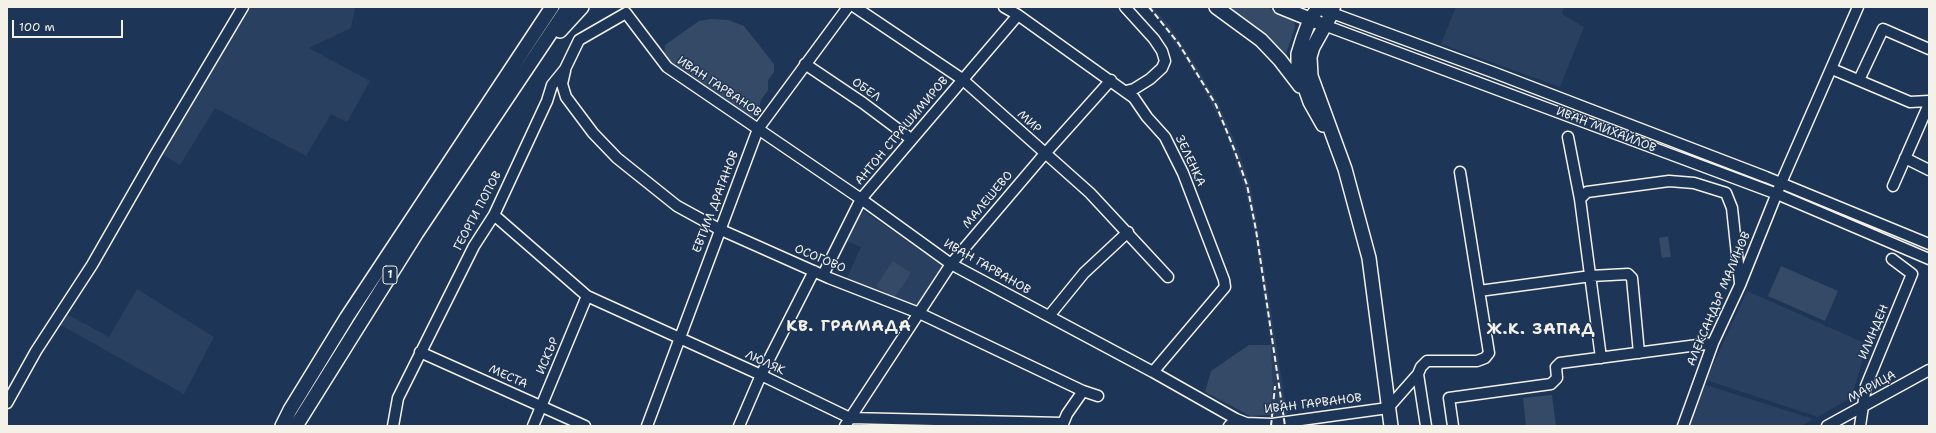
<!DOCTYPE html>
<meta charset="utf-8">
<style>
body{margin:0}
#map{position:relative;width:1936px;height:433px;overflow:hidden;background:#1d3557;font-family:"Shantell Sans",sans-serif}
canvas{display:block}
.frame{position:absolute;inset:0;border:8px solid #f4f1e8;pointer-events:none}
.scale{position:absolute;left:12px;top:20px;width:111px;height:18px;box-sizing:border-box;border:2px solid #f4f1e8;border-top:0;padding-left:5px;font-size:12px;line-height:14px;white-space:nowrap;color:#f4f1e8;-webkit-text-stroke:3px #1d3557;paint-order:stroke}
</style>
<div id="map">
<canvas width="1936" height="433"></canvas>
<div class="frame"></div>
<div class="scale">100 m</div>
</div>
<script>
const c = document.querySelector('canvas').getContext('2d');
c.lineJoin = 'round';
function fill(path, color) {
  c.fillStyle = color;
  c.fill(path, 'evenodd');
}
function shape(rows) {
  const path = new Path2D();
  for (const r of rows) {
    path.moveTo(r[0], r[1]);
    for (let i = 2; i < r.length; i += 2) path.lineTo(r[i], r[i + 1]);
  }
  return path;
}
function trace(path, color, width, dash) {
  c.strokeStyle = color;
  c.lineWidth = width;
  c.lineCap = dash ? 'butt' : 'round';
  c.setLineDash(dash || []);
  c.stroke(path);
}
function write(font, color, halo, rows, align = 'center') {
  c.font = font + ' "Shantell Sans",sans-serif';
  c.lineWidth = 3;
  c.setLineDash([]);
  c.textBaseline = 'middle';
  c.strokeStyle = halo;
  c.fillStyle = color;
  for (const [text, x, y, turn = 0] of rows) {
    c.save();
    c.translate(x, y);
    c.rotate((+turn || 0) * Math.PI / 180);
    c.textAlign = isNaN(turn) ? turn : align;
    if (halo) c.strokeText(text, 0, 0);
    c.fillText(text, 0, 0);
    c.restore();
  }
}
const built = shape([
 [238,7,355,7,351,28,309,48,370,81,347,122,331,114,306,156,215,108,180,165,153,149],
 [1146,7,1152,7,1169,25,1197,67,1219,105,1237,146,1250,184,1256,216,1289,426,1268,426,1273,385,1271,345,1255,236,1245,189,1237,165,1223,126,1201,84,1182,54,1158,19],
 [1456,7,1564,7,1562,14,1584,27,1560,87,1441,44],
 [861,209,943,265,915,308,846,280,861,247,847,241],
 [137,289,214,337,184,394,57,323,63,312,109,337],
 [1747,291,1867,344,1852,397,1818,417,1706,380],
 [1703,384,1813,419,1801,426,1686,426]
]);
const green = shape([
 [1225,7,1266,7,1289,16,1294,19,1295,27,1286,54,1257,27,1247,23],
 [711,19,728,20,744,26,774,64,774,72,768,80,768,90,761,100,758,112,752,119,668,61,664,55,665,45,699,21],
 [1668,236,1671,257,1662,258,1659,238],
 [893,261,911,273,894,298,876,286],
 [1781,266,1838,291,1825,321,1768,296],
 [1249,345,1271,345,1273,385,1270,415,1250,416,1205,392,1211,371],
 [1552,395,1556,426,1526,426,1523,398]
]);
const minor = shape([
 [855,7,962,79,1090,193,1168,277],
 [1004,7,1018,15,1134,98,1147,117,1165,137,1183,173,1224,280,1225,287,1153,372],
 [1125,7,1154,39,1162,51,1165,61,1162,68,1150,79,1134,89,1126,91],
 [1335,7,1332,13,1495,73,1766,177,1929,244],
 [1324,25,1777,194,1929,259],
 [805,64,863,103,911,139],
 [1832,69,1910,102,1929,101],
 [565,71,562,84,566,97,593,133,617,158,677,206,719,229,829,278,919,313,1083,391,1098,396],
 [1859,80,1883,29,1929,49],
 [1568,137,1580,199],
 [1905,158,1929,170],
 [1893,186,1929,104],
 [494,215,587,296,761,375,850,418,1062,423],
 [823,275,861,199,1018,15],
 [1479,291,1591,276,1628,274,1632,278,1639,353],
 [1049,316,1084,273,1128,232],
 [420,352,585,426],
 [1601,358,1580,199,1587,192,1669,181,1694,183,1726,193,1732,208,1740,283],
 [7,403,36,351,92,265,155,155,243,7],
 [393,426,398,398,474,246,494,215,547,101,552,85,565,69,579,40,626,13,667,67,861,199,951,264,1153,372,1236,419,1246,423,1272,424,1388,408,1418,374],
 [533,426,587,296],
 [647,426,758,129,848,7],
 [739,426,761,375,814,271],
 [845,426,951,264,1042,157,1111,80],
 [1062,426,1067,414,1083,391],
 [1229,426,1236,419],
 [1426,426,1418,374,1421,367,1427,361,1477,361,1485,358,1489,353,1460,172],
 [1453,426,1449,398,1551,384,1557,378,1556,367,1560,363,1713,343],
 [1683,426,1713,343,1740,285,1781,183,1858,7],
 [1827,426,1929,370],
 [1860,426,1866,386,1912,274,1892,259]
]);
const major = shape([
 [1216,7,1261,40,1280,60,1300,86],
 [1280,7,1317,22],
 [1318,7,1332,13,1313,47,1310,57,1311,76,1345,169,1369,258,1391,426],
 [1319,7,1310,19,1303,38,1298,54,1298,68,1310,102,1323,125],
 [560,31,582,7],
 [282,426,290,410,347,317,552,7],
 [296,426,416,234,568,7]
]);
const rail = shape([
 [1149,7,1179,44,1216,105,1234,149,1247,185,1256,230,1285,426],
 [1271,426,1275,386]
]);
const shields = [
 [390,275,14]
];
const shieldNames = [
 ["1",390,275]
];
const streetNames = [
 ["ИВАН ГАРВАНОВ",719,87,34],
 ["ОБЕЛ",866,90,35],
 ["МИР",1029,122,42],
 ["ИВАН МИХАЙЛОВ",1606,130,21],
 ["АНТОН СТРАШИМИРОВ",902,131,-50],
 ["ЗЕЛЕНКА",1190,161,65],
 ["МАЛЕШЕВО",988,200,-50],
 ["ЕВТИМ ДРАГАНОВ",716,202,-69],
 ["ГЕОРГИ ПОПОВ",478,211,-62],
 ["ОСОГОВО",820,259,23],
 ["ИВАН ГАРВАНОВ",987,267,30],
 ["АЛЕКСАНДЪР МАЛИНОВ",1719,299,-67],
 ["ИЛИНДЕН",1874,332,-67],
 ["ИСКЪР",548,356,-67],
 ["ЛЮЛЯК",765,363,25],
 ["МЕСТА",508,377,24],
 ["МАРИЦА",1872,387,-29],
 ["ИВАН ГАРВАНОВ",1313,404,-7]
];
const districtNames = [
 ["КВ. ГРАМАДА",849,327],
 ["Ж.К. ЗАПАД",1541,330]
];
fill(built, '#2a4060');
fill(green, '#354a67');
trace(minor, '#f4f1e8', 13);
trace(major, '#f4f1e8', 16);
trace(minor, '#1d3557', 10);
trace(major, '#1d3557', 13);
trace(rail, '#f4f1e8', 2, [6, 3]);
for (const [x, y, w] of shields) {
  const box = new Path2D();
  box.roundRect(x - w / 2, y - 9, w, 18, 3);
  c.fillStyle = '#1d3557';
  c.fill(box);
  trace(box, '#f4f1e8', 1);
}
write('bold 11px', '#f4f1e8', null, shieldNames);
write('12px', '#f4f1e8', '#1d3557', streetNames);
c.letterSpacing = '1px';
write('bold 16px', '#f4f1e8', '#1d3557', districtNames);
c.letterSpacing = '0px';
</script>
